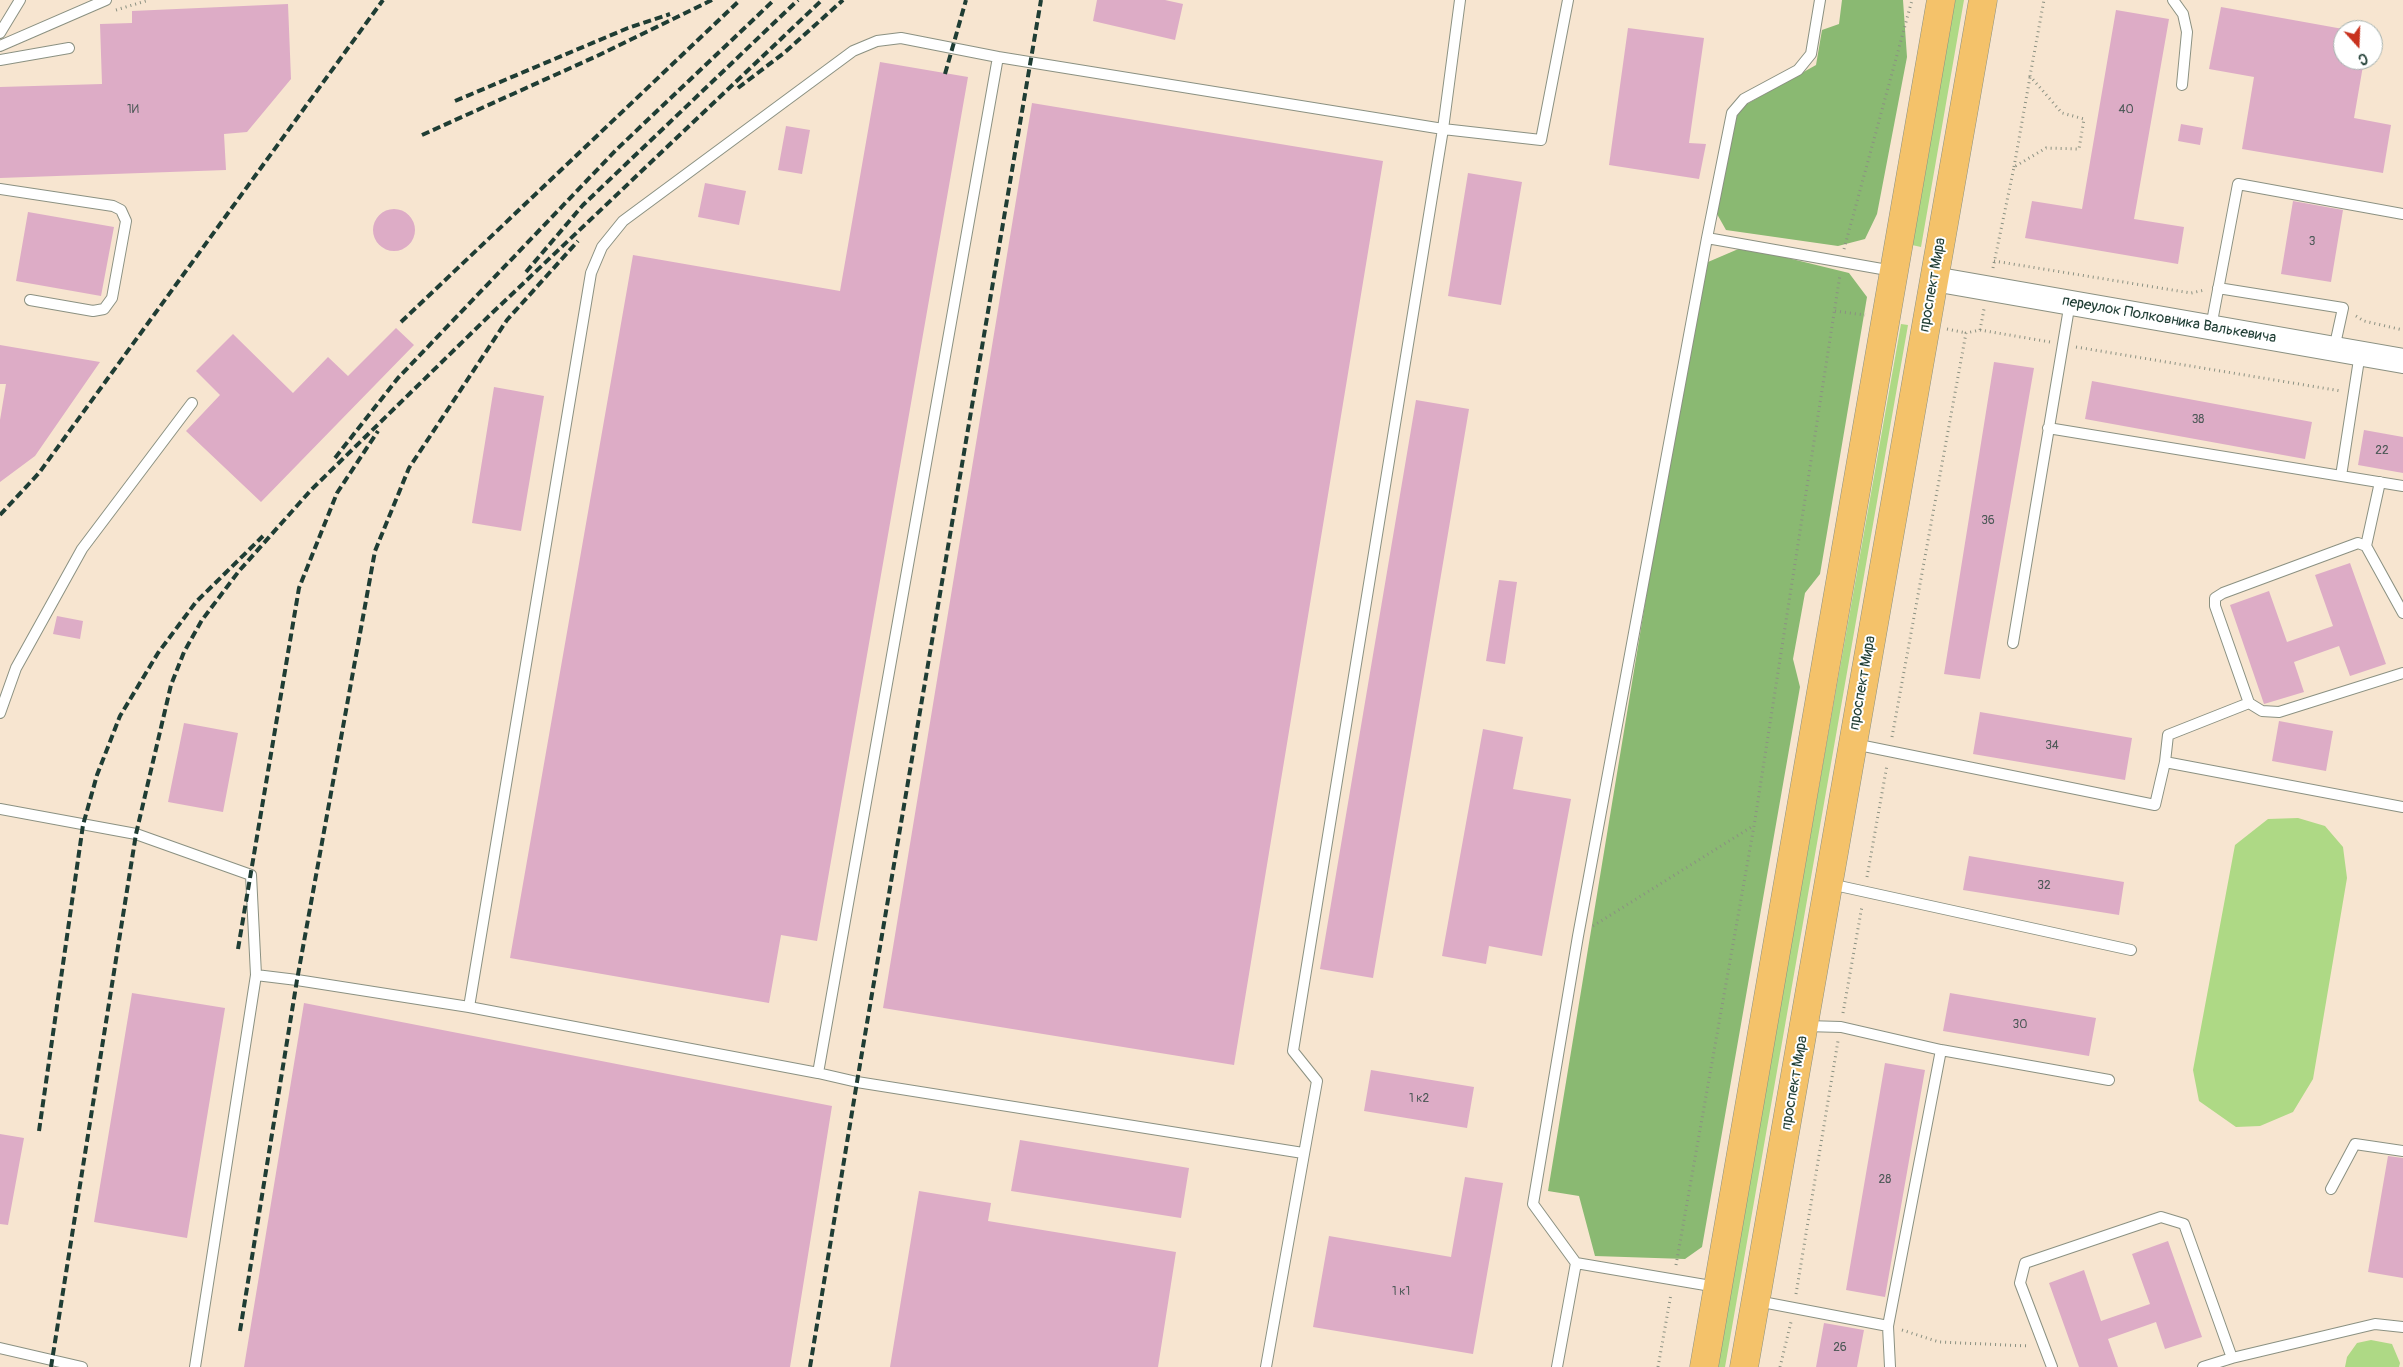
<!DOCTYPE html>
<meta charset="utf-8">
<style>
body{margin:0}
#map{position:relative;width:2403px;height:1367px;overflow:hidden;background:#f7e5d0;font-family:Pangolin,sans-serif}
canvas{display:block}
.north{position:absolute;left:2333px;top:20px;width:50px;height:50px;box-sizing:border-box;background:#fff;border:1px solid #a5b1ae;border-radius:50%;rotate:160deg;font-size:14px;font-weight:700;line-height:20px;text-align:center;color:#1f3d34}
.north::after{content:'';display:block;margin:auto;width:18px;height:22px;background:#c8321e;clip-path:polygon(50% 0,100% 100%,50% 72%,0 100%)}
</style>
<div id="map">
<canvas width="2403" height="1367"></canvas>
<div class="north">С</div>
</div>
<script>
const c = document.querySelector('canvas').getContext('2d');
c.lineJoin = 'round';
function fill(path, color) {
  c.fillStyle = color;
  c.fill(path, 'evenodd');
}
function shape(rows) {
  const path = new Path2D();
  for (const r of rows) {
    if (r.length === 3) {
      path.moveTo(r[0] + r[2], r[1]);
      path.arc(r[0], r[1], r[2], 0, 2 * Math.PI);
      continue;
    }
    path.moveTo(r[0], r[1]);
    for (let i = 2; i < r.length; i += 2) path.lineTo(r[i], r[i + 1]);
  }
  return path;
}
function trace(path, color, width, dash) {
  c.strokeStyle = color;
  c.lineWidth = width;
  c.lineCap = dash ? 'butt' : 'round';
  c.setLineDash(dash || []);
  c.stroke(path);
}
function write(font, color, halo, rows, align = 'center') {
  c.font = font + ' Pangolin,sans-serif';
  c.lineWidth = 4;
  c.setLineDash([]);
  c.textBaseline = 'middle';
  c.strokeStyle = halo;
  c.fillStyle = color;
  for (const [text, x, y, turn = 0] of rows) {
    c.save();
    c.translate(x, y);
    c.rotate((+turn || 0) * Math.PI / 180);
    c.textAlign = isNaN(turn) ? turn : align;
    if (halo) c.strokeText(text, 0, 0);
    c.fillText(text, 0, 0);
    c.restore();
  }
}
const green = shape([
 [1955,0,1964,0,1921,247,1912,245],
 [1901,324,1908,325,1725,1367,1716,1367],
 [2298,818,2325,826,2343,847,2347,878,2313,1079,2293,1112,2260,1126,2236,1127,2199,1101,2193,1070,2235,845,2268,819],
 [2371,1340,2392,1344,2400,1363,2399,1367,2345,1367,2347,1357,2357,1343]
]);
const forest = shape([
 [1842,0,1903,0,1907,57,1877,214,1865,239,1838,246,1726,230,1717,214,1738,109,1816,65,1822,30,1839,24],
 [1743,247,1849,273,1867,297,1820,574,1805,593,1793,659,1800,687,1702,1247,1685,1259,1595,1256,1579,1196,1548,1191,1701,265]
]);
const building = shape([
 [1097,0,1165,0,1183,4,1175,40,1093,21],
 [288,4,291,79,247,132,224,134,226,170,0,178,0,87,102,84,100,24,132,23,132,11],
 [2221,7,2343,29,2343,60,2364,60,2354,118,2391,125,2383,173,2242,149,2254,77,2209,69],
 [2116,10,2169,19,2134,219,2184,227,2178,264,2025,238,2032,201,2082,209],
 [1628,28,1704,38,1689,143,1706,144,1699,179,1609,165],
 [880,62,968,77,817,941,781,935,769,1003,510,958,633,255,840,291],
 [1032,103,1383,161,1234,1065,883,1008],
 [2181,124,2203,128,2200,145,2178,141],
 [786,126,810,130,802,174,778,170],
 [1468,173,1522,182,1501,305,1448,296],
 [705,183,746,191,739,225,698,217],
 [2293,201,2343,210,2331,282,2281,274],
 [394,230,21],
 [28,212,114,227,101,296,16,281],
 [396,328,414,345,261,502,186,431,220,395,196,371,233,334,293,393,328,357,348,376],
 [0,345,100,362,35,456,0,482,0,420,6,384,0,384],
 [1994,362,2034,368,1980,679,1944,674],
 [2092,381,2312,422,2305,459,2085,419],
 [494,387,544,396,521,531,472,523],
 [1416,400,1469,409,1373,978,1320,969],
 [2364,430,2403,437,2403,473,2358,465],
 [2350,563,2386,664,2350,676,2339,646,2294,662,2304,692,2264,704,2230,605,2269,591,2287,642,2333,626,2315,575],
 [1499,580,1517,582,1505,664,1486,661],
 [57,616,83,621,80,639,53,634],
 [1980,712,2132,738,2125,780,1973,754],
 [2279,721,2333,731,2326,771,2272,761],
 [184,723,238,733,223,812,168,802],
 [1483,729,1523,737,1513,789,1571,799,1542,956,1489,946,1486,964,1442,956],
 [1969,856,2124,882,2119,915,1963,890],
 [132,993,225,1008,187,1238,94,1222],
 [1950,993,2096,1018,2089,1056,1943,1031],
 [304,1003,832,1106,790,1367,244,1367],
 [1885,1063,1925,1070,1885,1297,1846,1290],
 [1371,1070,1474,1087,1467,1128,1364,1111],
 [0,1134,24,1138,8,1225,0,1224],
 [1020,1140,1189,1168,1181,1218,1011,1191],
 [2388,1156,2403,1158,2403,1278,2368,1272],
 [1465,1177,1503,1183,1473,1354,1313,1327,1329,1236,1451,1257],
 [919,1191,991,1203,988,1221,1176,1252,1158,1367,890,1367],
 [2168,1241,2202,1337,2165,1349,2156,1322,2108,1339,2118,1367,2079,1367,2049,1283,2084,1270,2101,1321,2150,1304,2132,1254],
 [1824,1323,1864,1330,1857,1367,1816,1367]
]);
const path = shape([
 [116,10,149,0],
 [2014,167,2030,77],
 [1844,249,1912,0],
 [1994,261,2191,293,2205,290],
 [1993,268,2014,167,2046,148,2079,149,2084,119,2062,113,2030,76,2044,0],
 [1835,311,1865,315],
 [2356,316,2364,321,2403,330],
 [1947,329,1966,333],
 [1980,330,1984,309],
 [2076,347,2341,391],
 [1892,737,1966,333,1980,330,2050,342],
 [1867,877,1887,765],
 [1593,926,1753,826],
 [1843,1013,1862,906],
 [1676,1265,1754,826,1840,275],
 [1796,1294,1838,1041],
 [1902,1330,1939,1342,2029,1346],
 [1658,1367,1671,1294],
 [1780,1367,1791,1322]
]);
const service = shape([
 [2173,0,2183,14,2187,32,2182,85],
 [0,33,20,0],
 [0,46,106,0],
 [0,60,69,48],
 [0,189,113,206,121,210,126,221,112,298,104,309,93,311,30,300],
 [1707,238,1893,271],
 [2218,288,2343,308,2334,349],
 [2211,327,2238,184,2403,214],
 [2048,428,2403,486],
 [2341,476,2360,353],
 [2366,546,2380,482],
 [2403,613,2366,546,2358,543,2223,593,2215,598,2215,606,2249,703,2262,711,2279,712,2403,673],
 [2013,643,2070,302],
 [0,713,16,668,82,549,192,403],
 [1854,744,2155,805,2165,762,2403,807],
 [2165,762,2168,735,2249,703],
 [0,809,136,834,251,875,256,975],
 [1830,884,2131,950],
 [1806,1026,1841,1027,1941,1050,2109,1080],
 [818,1073,469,1007,591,273,602,247,623,221,853,51,877,41,901,38,998,57],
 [1303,1153,857,1082,818,1073,998,57,1443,129,1460,0],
 [2331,1189,2355,1144,2403,1151],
 [1576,1263,1533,1204,1578,936,1707,238,1732,113,1744,99,1798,70,1811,54,1820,0],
 [1757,1301,1888,1326],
 [0,1348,82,1367],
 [195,1367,256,975,297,980,469,1007],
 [1266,1367,1317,1081,1293,1051,1443,129,1541,140,1568,0],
 [1557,1367,1576,1263,1717,1287],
 [1890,1367,1888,1326,1941,1050],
 [2052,1367,2020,1283,2025,1263,2161,1217,2184,1224,2232,1358],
 [2203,1367,2232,1358,2375,1324,2403,1327]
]);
const tertiary = shape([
 [1934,279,2403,361]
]);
const primary = shape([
 [1704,1367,1941,0],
 [1744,1367,1983,0]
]);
const rail = shape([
 [945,74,966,0],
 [738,88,784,53,843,0],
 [455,101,628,28,670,14],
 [422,135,597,56,712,0],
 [526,272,583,205,798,0],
 [401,322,740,0],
 [335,458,398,378,617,149,774,0],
 [0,515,39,473,383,0],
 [238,949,299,588,337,493,378,431],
 [39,1131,83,825,97,775,120,716,158,653,196,602,263,536],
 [240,1331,297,980,375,551,409,468,507,320,578,241],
 [51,1367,136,834,171,685,184,652,202,620,239,571,311,490,491,314,822,0],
 [810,1367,857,1082,1041,0]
]);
const numberNames = [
 ["1И",133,110],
 ["40",2126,110],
 ["3",2312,242],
 ["38",2198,420],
 ["22",2382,451],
 ["36",1988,521],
 ["34",2052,746],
 ["32",2044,886],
 ["30",2020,1025],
 ["1 к2",1419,1099],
 ["28",1885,1180],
 ["1 к1",1401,1292],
 ["26",1840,1348]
];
const streetNames = [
 ["проспект Мира",1933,285,-80],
 ["переулок Полковника Валькевича",2169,320,10],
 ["проспект Мира",1863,683,-80],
 ["проспект Мира",1795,1083,-80]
];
fill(green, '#aed985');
fill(forest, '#8ab972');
fill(building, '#ddacc6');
trace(service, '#8b9182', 12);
trace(tertiary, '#8b9182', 26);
trace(primary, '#8b9182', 29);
trace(path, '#8b9182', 3, [1, 4]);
trace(service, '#fff', 10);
trace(tertiary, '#fff', 24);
trace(primary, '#f4c26a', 28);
trace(rail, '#1f3d34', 4, [8, 4]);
write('12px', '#4e5958', null, numberNames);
write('15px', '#1f3d34', '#fff', streetNames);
</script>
